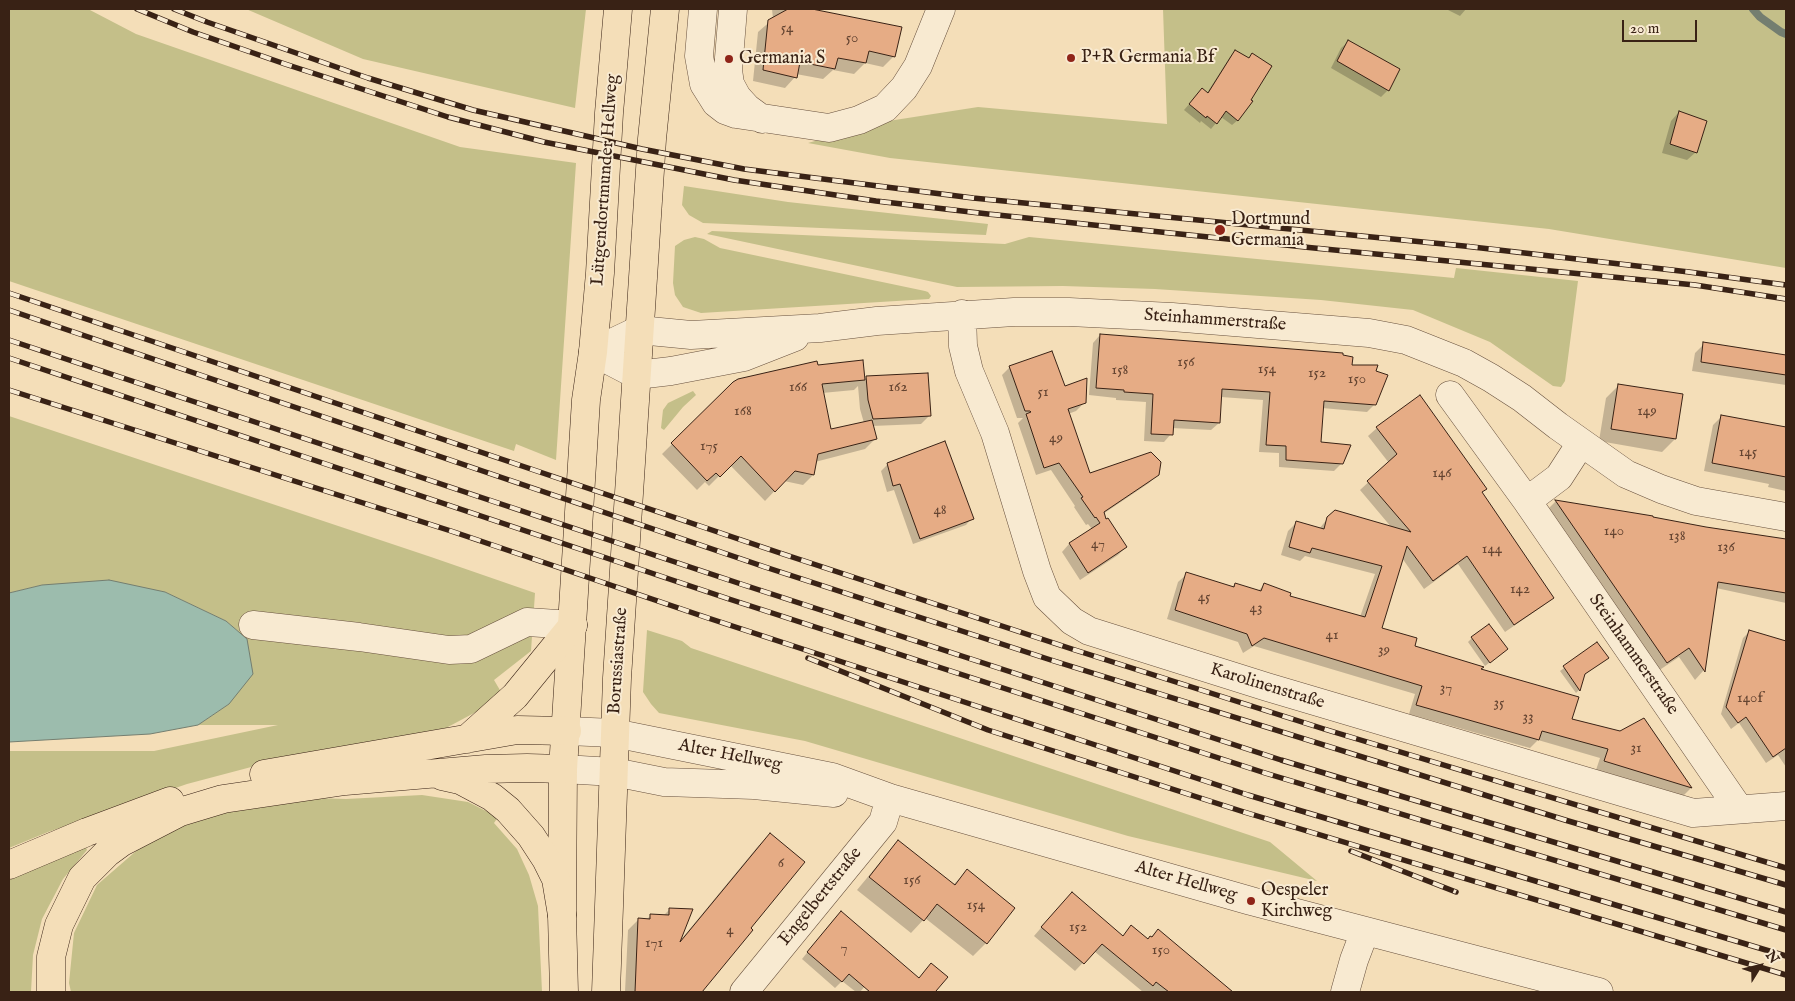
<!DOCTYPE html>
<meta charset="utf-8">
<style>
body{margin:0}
#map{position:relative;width:1795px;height:1001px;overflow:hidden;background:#f4deb8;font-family:"IM FELL English",serif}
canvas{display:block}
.frame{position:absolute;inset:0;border:10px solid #392215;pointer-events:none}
.north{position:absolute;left:1735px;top:941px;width:50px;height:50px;-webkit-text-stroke:4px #f8ead1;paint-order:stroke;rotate:54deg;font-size:14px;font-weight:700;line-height:20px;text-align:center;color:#392215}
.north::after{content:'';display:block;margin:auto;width:18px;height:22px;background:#392215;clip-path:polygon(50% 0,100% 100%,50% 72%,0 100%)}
.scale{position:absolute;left:1622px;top:20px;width:75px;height:22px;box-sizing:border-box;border:2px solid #392215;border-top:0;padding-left:6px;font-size:15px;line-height:18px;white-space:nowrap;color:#392215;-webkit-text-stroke:4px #f8ead1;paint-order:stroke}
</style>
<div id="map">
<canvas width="1795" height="1001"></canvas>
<div class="frame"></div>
<div class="north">N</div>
<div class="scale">20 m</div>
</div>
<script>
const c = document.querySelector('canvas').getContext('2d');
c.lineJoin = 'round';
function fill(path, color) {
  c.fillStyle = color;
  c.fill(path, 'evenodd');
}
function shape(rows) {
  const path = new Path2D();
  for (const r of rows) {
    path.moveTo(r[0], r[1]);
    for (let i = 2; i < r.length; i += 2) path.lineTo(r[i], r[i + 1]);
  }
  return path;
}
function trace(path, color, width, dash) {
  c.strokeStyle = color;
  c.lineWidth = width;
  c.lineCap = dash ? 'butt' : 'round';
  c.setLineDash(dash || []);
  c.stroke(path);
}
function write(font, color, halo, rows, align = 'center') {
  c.font = font + ' "IM FELL English",serif';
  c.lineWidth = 4;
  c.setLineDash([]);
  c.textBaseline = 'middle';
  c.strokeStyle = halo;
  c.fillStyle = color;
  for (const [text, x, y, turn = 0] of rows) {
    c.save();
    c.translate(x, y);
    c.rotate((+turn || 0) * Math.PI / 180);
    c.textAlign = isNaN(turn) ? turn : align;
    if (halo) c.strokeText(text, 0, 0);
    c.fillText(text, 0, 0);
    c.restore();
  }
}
const green = shape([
 [9,9,88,9,136,34,460,147,576,163,556,460,516,444,514,451,9,281],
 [246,9,586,9,575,108,363,59],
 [1163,9,1786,9,1786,268,1549,229,890,158,808,143,882,122,978,107,1167,124],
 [684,186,788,202,988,224,986,235,703,223,689,215,682,205],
 [712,231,1005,244,1029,237,1454,278,1456,268,1578,281,1565,381,1561,387,1553,386,1490,342,1413,310,1321,300,1155,289,1063,286,957,287,707,234],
 [695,237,704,239,720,248,925,291,928,292,931,296,929,299,701,313,683,307,675,295,673,283,675,246,684,240],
 [693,391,696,395,683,407,664,430,661,428,663,410,668,403],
 [9,416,431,557,535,593,531,651,494,680,504,697,446,728,395,739,289,757,187,784,48,832,9,848,9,751,154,751,278,725,198,725,229,704,247,639,226,621,165,592,42,585,9,593],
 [647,630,682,641,691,648,1270,842,1317,881,1128,836,805,741,659,713,651,704,643,692],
 [422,795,468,802,498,817,494,823,517,849,529,875,538,906,542,992,71,992,69,983,74,933,97,885,143,845,209,814,283,797,346,799],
 [86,847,87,850,63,879,42,919,33,955,31,992,9,992,9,880]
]);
const water = shape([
 [109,580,165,592,226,621,247,639,253,674,229,704,198,725,150,734,9,742,9,593,42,585,109,580]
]);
const shadow = shape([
 [772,9,811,9,894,56,883,67,865,63,854,74,833,70,823,79,796,74,795,77,785,88,753,81,758,32,773,19],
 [1446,9,1466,9,1460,16],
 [1348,42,1388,90,1381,97,1331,68,1341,48],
 [1236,51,1248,59,1252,55,1238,120,1232,125,1221,117,1211,129,1201,121,1200,123,1184,110,1197,95,1207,93,1230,57],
 [1679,112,1696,152,1687,160,1662,153,1671,121],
 [1100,335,1351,366,1375,371,1375,404,1367,412,1322,408,1319,443,1342,463,1334,471,1279,467,1279,453,1259,452,1263,400,1221,397,1219,423,1211,430,1172,428,1171,434,1164,442,1144,441,1146,402,1116,400,1116,398,1089,395,1093,343],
 [1704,344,1786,356,1786,385,1692,371,1695,353],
 [817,366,864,380,866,377,930,415,921,424,872,426,875,439,865,449,815,462,813,475,803,485,784,481,765,501,730,465,709,486,705,482,697,490,662,454,734,383],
 [858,386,860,409,864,423,830,431,822,393,854,390],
 [1010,367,1064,388,1084,403,1076,411,1068,414,1089,475,1158,474,1149,483,1103,514,1105,521,1126,547,1118,555,1080,580,1062,552,1069,544,1092,529,1088,524,1086,525,1074,507,1075,506,1051,470,1036,475,1018,423,1023,418,1017,418,1002,375],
 [1619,385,1675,439,1662,452,1599,441,1606,398],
 [1722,416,1784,428,1786,423,1786,491,1768,487,1769,484,1704,471,1713,425],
 [1377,428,1486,489,1481,493,1552,598,1543,606,1505,632,1458,564,1424,589,1402,558,1381,629,1414,647,1479,670,1570,720,1621,732,1643,719,1691,788,1683,796,1596,770,1600,758,1538,740,1530,748,1409,714,1415,694,1254,646,1243,653,1238,642,1167,619,1178,582,1187,574,1232,587,1235,584,1257,592,1264,585,1289,597,1360,617,1375,574,1305,556,1300,561,1281,555,1288,531,1297,522,1319,529,1328,518,1392,528,1360,490,1389,463,1368,436],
 [945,443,972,518,966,525,913,544,894,490,887,492,881,471,887,465],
 [1556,501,1651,517,1706,528,1786,540,1786,603,1716,588,1703,671,1695,680,1679,657,1658,671,1547,510],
 [1749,632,1786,642,1786,672,1767,667,1786,695,1786,767,1778,755,1766,763,1739,723,1731,729,1721,714,1743,638],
 [1472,638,1502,653,1485,666,1468,642],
 [1597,644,1607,658,1584,675,1579,690,1576,693,1560,671],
 [770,835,749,929,751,930,701,992,625,992,628,930,639,919,646,920,651,915,663,916,669,910,679,942,759,845],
 [899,842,953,885,967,871,986,943,973,956,925,918,911,933,857,890,886,855],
 [1064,901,1122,937,1131,927,1147,940,1158,931,1233,992,1143,992,1094,951,1075,971,1034,936],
 [834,919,919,979,946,977,934,992,882,992,875,986,866,985,860,992,856,992,842,981,835,988,802,959]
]);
const stream = shape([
 [1753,9,1760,17,1781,32,1786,34]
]);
const building = shape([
 [788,9,812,9,902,27,895,57,869,51,866,63,838,58,835,69,800,62,797,78,763,70,768,20,788,9],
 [1348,40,1400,69,1389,91,1337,61,1348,40],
 [1235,50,1249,58,1252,53,1272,66,1251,100,1253,101,1238,121,1226,111,1217,124,1207,116,1206,118,1189,104,1202,88,1208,93,1235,50],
 [1679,111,1707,121,1697,153,1670,144,1679,111],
 [1100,334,1343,353,1343,355,1353,357,1352,365,1378,365,1376,371,1388,375,1376,405,1324,401,1321,442,1351,445,1343,464,1286,460,1286,446,1266,445,1270,392,1222,389,1220,423,1174,420,1173,435,1151,434,1153,394,1124,392,1124,390,1096,388,1100,334],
 [1703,342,1786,355,1786,375,1701,362,1703,342],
 [1052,351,1065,386,1087,378,1086,403,1068,409,1090,473,1151,452,1161,462,1159,475,1104,512,1106,519,1108,518,1127,547,1088,573,1069,543,1100,523,1096,517,1095,518,1081,498,1083,497,1059,463,1044,468,1026,414,1031,412,1030,411,1025,411,1009,366,1052,351],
 [863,360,865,380,822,384,831,429,872,420,877,439,818,454,814,475,795,471,775,492,741,456,720,477,716,473,707,481,671,443,733,382,738,379,817,361,818,365,863,360],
 [928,373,931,416,873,419,868,400,866,376,928,373],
 [1618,384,1683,394,1676,439,1611,429,1618,384],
 [1420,395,1487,489,1482,492,1554,598,1514,625,1467,556,1433,581,1407,546,1382,628,1417,638,1415,646,1484,667,1481,669,1579,697,1572,719,1620,731,1644,718,1692,788,1604,761,1608,749,1542,731,1539,740,1416,705,1422,686,1264,638,1252,646,1247,634,1175,610,1186,572,1234,587,1235,583,1261,591,1264,583,1291,593,1290,596,1365,617,1382,566,1312,548,1310,553,1289,547,1296,521,1324,529,1327,517,1335,510,1411,532,1367,481,1397,454,1376,427,1420,395],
 [1721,415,1786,427,1786,477,1712,463,1721,415],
 [945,441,974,519,920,539,900,484,893,486,887,463,945,441],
 [1555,500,1653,516,1653,517,1706,527,1786,539,1786,593,1718,582,1705,672,1689,648,1667,663,1555,500],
 [1489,624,1508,649,1490,663,1471,637,1489,624],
 [1749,630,1786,641,1786,748,1773,757,1746,717,1738,723,1726,707,1749,630],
 [1597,642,1609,658,1585,674,1580,691,1563,666,1597,642],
 [770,833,805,862,751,928,753,930,702,992,635,992,638,918,650,919,650,914,669,915,669,908,693,909,680,942,770,833],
 [898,840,955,885,967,869,1015,908,987,944,937,904,924,921,869,877,898,840],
 [1072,892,1123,936,1131,925,1148,939,1150,936,1152,937,1158,929,1233,992,1169,992,1156,982,1153,986,1102,944,1084,964,1041,927,1072,892],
 [841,911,919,978,931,963,948,977,936,991,937,992,870,992,849,974,842,982,807,952,841,911]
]);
const minor = shape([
 [703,9,699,56,704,84,716,103,725,110,736,114,829,128,859,120,885,108,904,88,918,66,941,9],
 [733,9,728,70,730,84,737,97,747,108,762,119],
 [962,314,963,346,969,371,995,433,1037,571,1047,597,1072,621,1089,631,1267,687,1693,813,1786,806],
 [593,352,639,330,691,335,820,328,877,321,1014,312,1069,312,1172,317,1369,333,1406,340,1464,363,1491,378,1522,398,1558,426,1626,474,1661,489,1696,501,1786,517],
 [593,352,637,375,671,371,744,357,795,337],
 [1450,395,1527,501,1739,809],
 [1527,501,1559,477,1581,443],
 [253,625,359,637,449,650,471,649,527,622,573,625],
 [567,731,614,733,832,777,890,798,1251,901,1599,992],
 [563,769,614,772,664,782,754,785,834,793],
 [744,992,883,822,890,798],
 [1345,992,1354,960,1365,931]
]);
const major = shape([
 [564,992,562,915,563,769,586,400,593,352,600,273,609,113,618,9],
 [606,992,617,678,652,139,665,9]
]);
const highway = shape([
 [467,739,515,696,573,625],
 [264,774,517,730,567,731],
 [442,776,460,780,492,797,508,810,531,836,546,859,556,879,562,915],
 [9,865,87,832,170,801],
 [51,992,51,957,59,925,82,878,107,853,122,842,180,812,223,799,345,781,486,769,527,768,563,769]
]);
const rail = shape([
 [137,9,193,32,285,64,448,117,544,142,734,180,876,201,988,214,1314,248,1695,285,1786,299],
 [174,9,207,22,368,78,473,110,642,149,744,169,973,198,1464,246,1689,272,1786,285],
 [9,293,780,553,1075,650,1324,729,1786,868],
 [9,310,765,567,1054,661,1565,820,1786,885],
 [9,340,744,585,1281,760,1786,912],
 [9,358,729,599,1265,773,1786,930],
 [9,390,451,531,708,618,1248,795,1786,956],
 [808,658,988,730,1244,812,1786,975],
 [1351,851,1456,892]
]);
const markers = [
 [1071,58,5,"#8f2418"],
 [729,59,5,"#8f2418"],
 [1220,230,6,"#8f2418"],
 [1251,901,5,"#8f2418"]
];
const numberNames = [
 ["54",787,29],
 ["50",852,39],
 ["156",1186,363],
 ["154",1267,370],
 ["158",1120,371],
 ["152",1317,374],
 ["150",1357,380],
 ["166",798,388],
 ["162",898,388],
 ["51",1043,393],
 ["168",743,412],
 ["149",1647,412],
 ["49",1056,439],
 ["175",709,447],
 ["145",1748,453],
 ["146",1442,474],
 ["48",940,511],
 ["140",1614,532],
 ["138",1677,537],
 ["47",1098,545],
 ["136",1726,548],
 ["144",1492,550],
 ["142",1520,590],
 ["45",1204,598],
 ["43",1256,609],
 ["41",1332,636],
 ["39",1384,651],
 ["37",1446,689],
 ["140f",1750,699],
 ["35",1499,704],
 ["33",1528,718],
 ["31",1636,749],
 ["6",781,864],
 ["156",912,881],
 ["154",976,906],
 ["152",1078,928],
 ["4",730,931],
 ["171",654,944],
 ["7",844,949],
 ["150",1161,951]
];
const poiNames = [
 ["P+R Germania Bf",1081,58],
 ["Germania S",739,59],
 ["Dortmund",1231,220],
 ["Germania",1231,241],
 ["Oespeler",1261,891],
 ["Kirchweg",1261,912]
];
const streetNames = [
 ["Lütgendortmunder Hellweg",606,180,-86],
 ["Steinhammerstraße",1215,321,4],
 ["Steinhammerstraße",1633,655,55],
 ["Borussiastraße",619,661,-86],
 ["Karolinenstraße",1267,687,17],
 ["Alter Hellweg",730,756,11],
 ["Alter Hellweg",1186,882,16],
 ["Engelbertstraße",821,897,-51]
];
fill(green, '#c4bf89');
fill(water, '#9cbcad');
trace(water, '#747e70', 1);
fill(shadow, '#0003');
trace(stream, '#747e70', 8);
fill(building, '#e6ac85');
trace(building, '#392215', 1);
trace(minor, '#68513e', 29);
trace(major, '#392215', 29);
trace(highway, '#392215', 29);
trace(minor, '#f8ead1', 28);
trace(major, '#f4deb8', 28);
trace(highway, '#f4deb8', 28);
trace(rail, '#392215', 5.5);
trace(rail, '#f8ead1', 4, [11]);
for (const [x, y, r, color] of markers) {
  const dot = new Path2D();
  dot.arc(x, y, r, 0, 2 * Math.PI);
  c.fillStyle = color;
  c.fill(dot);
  trace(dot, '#f8ead1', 2);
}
write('15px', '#644431', null, numberNames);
write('18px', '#392215', '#f8ead1', poiNames, 'left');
write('18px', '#392215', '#f8ead1', streetNames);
</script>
